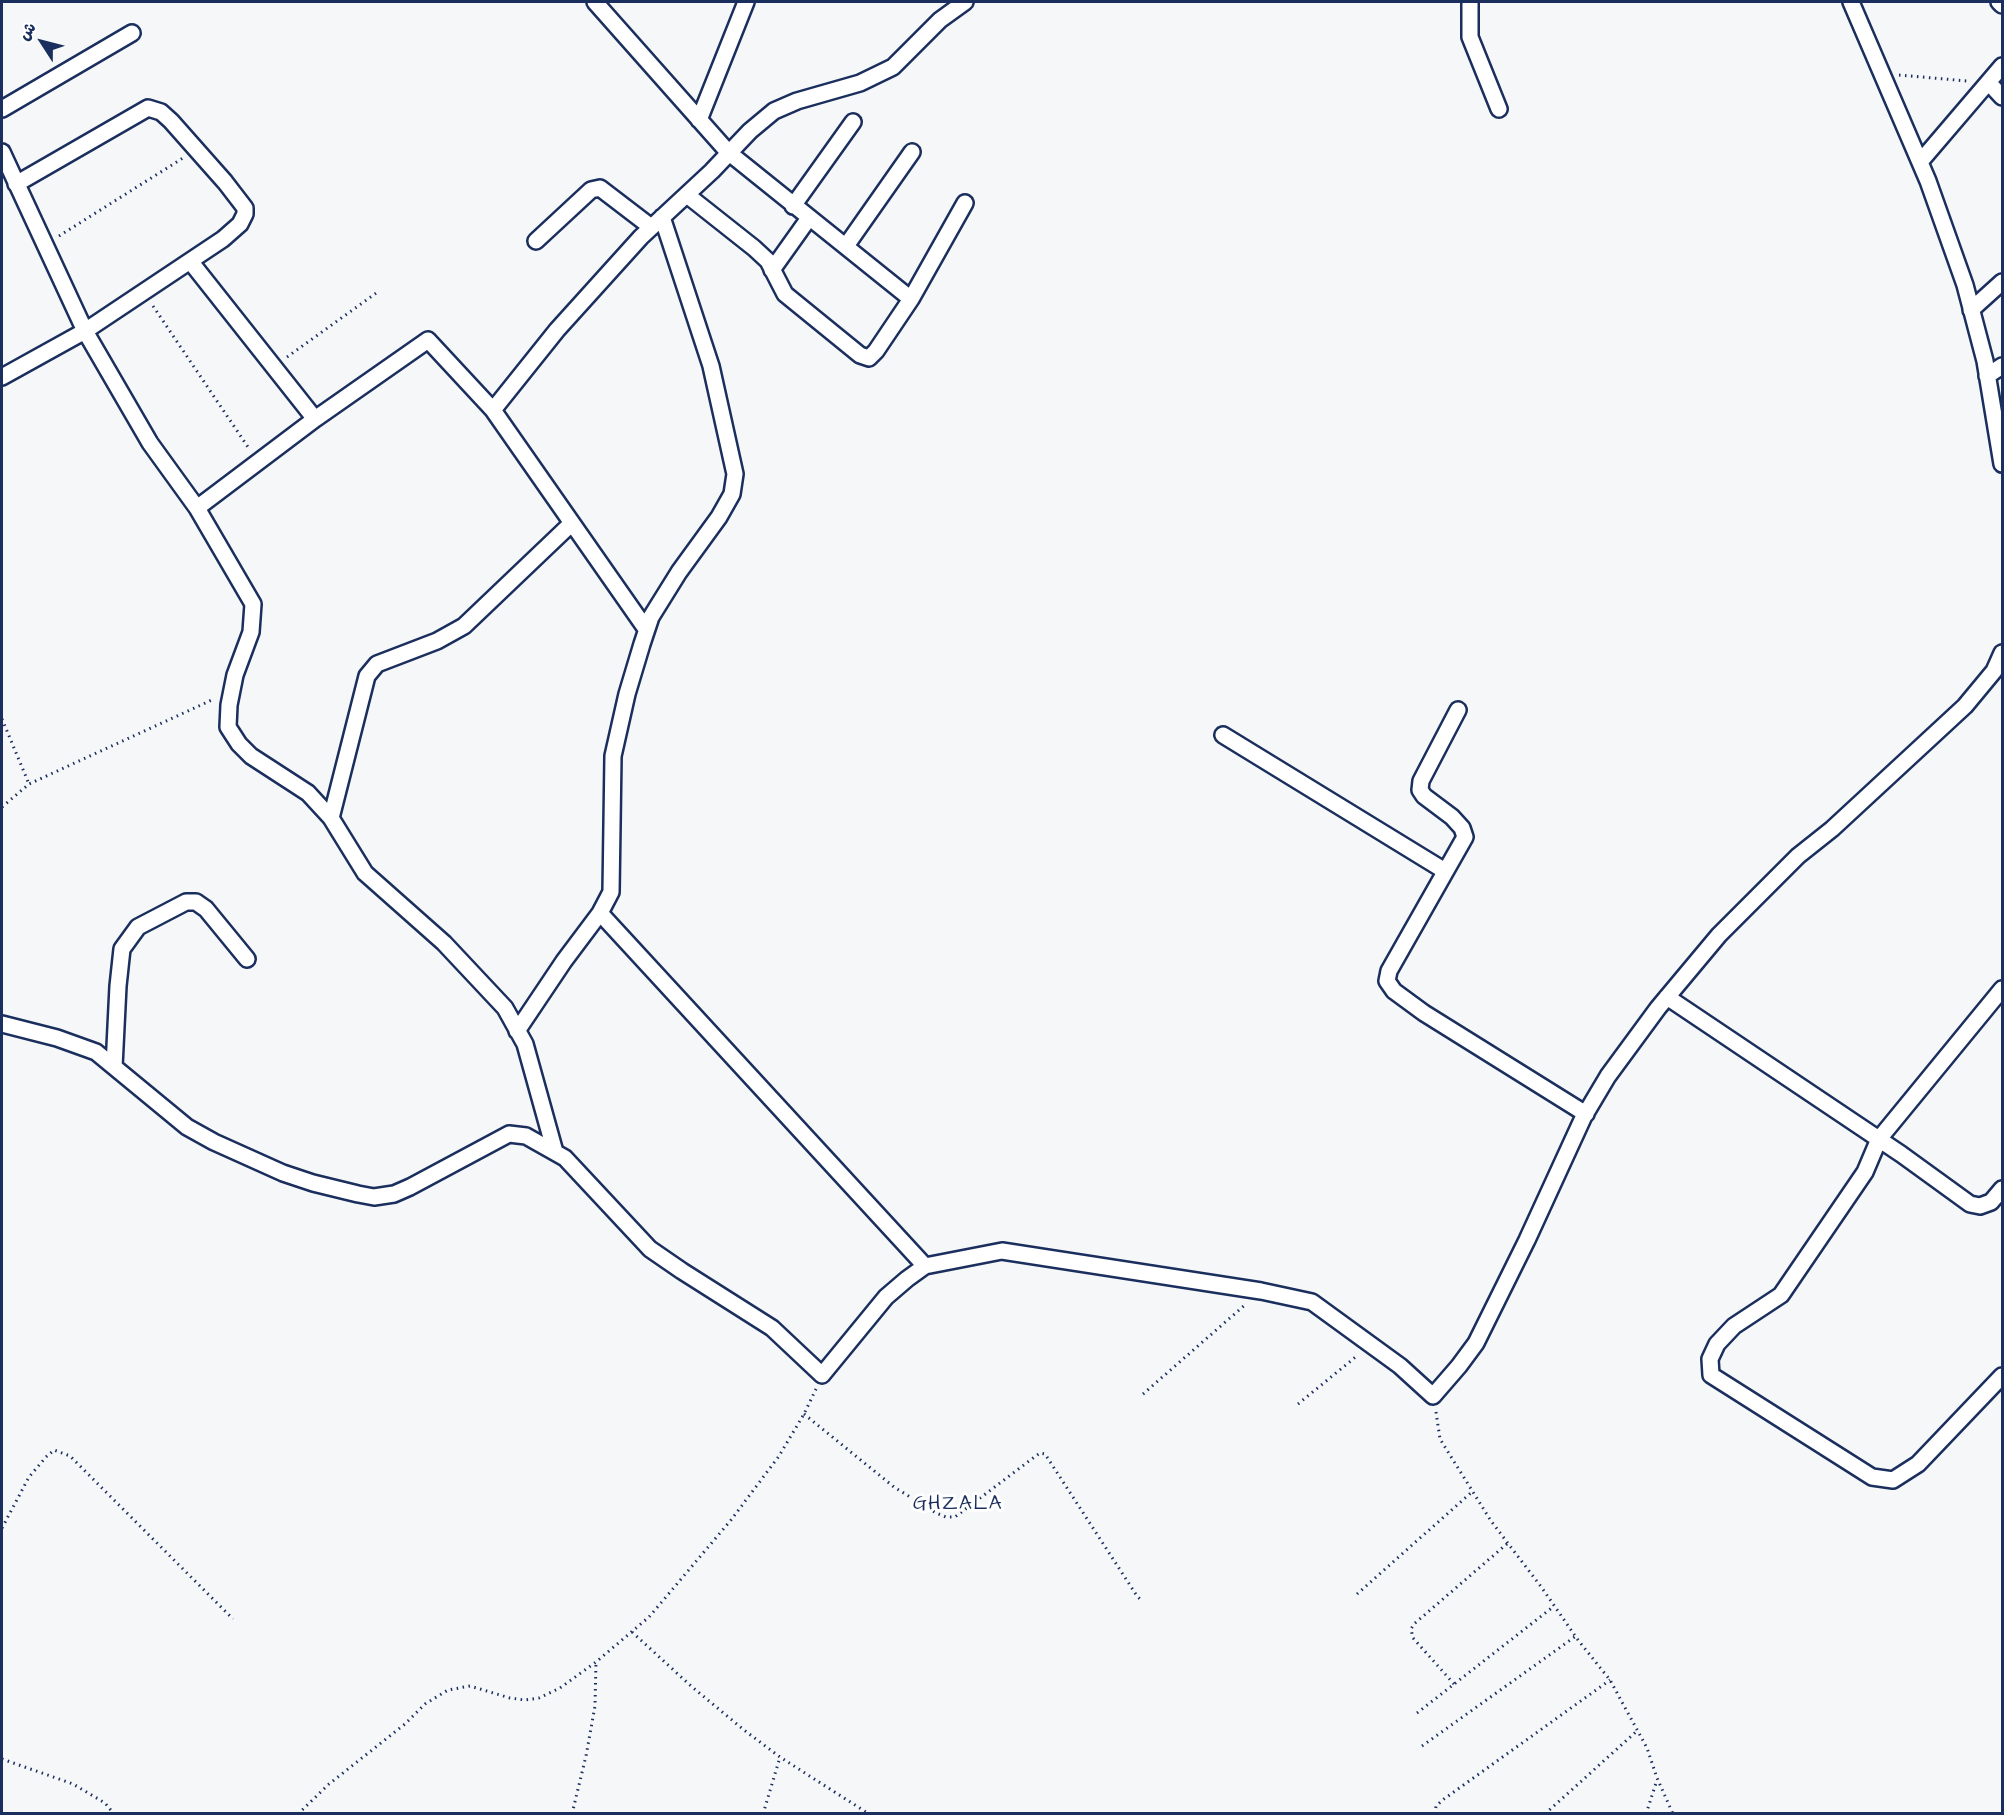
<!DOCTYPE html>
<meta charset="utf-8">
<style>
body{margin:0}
#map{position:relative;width:2004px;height:1815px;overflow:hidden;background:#f6f7f9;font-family:"Architects Daughter","Playpen Sans Arabic",sans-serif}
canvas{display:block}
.frame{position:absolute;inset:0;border:3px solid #1b2f5e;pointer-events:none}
.north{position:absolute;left:12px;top:12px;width:60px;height:60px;-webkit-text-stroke:4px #fff;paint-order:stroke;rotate:306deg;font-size:16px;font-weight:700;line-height:24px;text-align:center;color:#1b2f5e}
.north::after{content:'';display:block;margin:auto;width:21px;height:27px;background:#1b2f5e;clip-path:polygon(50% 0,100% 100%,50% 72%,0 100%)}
</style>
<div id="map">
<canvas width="2004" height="1815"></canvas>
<div class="frame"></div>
<div class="north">ش</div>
</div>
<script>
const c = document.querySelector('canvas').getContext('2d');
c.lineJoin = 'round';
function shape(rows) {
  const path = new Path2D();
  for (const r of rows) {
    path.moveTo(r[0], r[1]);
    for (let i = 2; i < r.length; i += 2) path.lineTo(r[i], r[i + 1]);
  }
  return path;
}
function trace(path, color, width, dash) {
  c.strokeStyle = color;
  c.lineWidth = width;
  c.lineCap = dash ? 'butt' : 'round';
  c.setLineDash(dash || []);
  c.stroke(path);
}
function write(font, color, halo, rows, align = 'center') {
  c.font = font + ' "Architects Daughter",sans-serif';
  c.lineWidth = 6;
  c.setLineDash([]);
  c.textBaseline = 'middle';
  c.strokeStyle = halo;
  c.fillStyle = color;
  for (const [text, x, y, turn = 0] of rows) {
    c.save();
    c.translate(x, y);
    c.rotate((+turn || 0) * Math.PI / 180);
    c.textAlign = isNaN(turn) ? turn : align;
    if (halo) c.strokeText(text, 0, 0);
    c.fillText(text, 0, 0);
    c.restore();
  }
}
const path = shape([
 [1899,75,1967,81],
 [59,236,183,158],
 [153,306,250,450],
 [287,357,379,291],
 [2,719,29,784],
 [2,807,29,784,214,699],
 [1143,1394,1246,1304],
 [1298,1404,1358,1355],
 [1436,1412,1440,1439,1491,1521,1542,1588,1578,1640,1610,1680,1647,1748,1657,1778,1673,1814],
 [804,1414,894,1487,936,1513,946,1517,955,1517,1033,1458,1040,1453,1045,1454,1137,1596,1142,1601],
 [2,1528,29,1477,46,1457,54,1450,70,1456,233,1619],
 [1357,1594,1473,1491],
 [632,1632,691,1686,744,1730,780,1757,869,1814],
 [1454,1684,1413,1638,1411,1629,1414,1624,1508,1543],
 [1417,1713,1553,1607],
 [1422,1746,1576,1636],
 [2,1759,73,1784,105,1803,114,1814],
 [298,1814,329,1784,405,1724,425,1704,448,1690,470,1686,510,1698,525,1700,539,1698,560,1688,596,1662,649,1617,731,1520,779,1456,804,1414,816,1389],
 [572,1814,586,1756,595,1706,596,1662],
 [763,1814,780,1757],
 [1435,1814,1436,1806,1444,1799,1610,1680],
 [1545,1814,1638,1730],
 [1646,1814,1657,1780]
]);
const minor = shape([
 [595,2,728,152,911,299],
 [1470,2,1470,37,1499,109],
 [1851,2,1928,181,1965,285,1985,361,2002,464],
 [1999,2,2002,5],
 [1989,83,2002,97],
 [2,109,132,33],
 [699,120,746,2],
 [2,152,85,331,150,443,197,508,253,604,251,632,235,675,229,705,228,727,239,744,251,756,308,793,331,818,365,873,444,943,505,1008,525,1044,555,1152],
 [1920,162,2002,66],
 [687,195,754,248,768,261,785,294,860,355,869,358,876,351,911,299,965,203],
 [793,206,853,122],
 [536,241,591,190,600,188,651,227],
 [846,246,912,152],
 [190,261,315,419],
 [772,270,809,218],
 [1971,310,2002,282],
 [1987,376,2002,366],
 [2,377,85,331,223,239,240,224,245,214,245,208,225,182,171,121,161,112,148,108,16,184],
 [493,410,646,629],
 [197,508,315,419,428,340,493,410,557,330,641,237,712,171,750,131,774,111,797,101,860,83,893,67,940,20,965,2],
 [1458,710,1421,781,1420,790,1424,796,1452,817,1462,828,1465,837,1389,971,1387,981,1394,991,1424,1013,1586,1114],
 [1223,735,1445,871],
 [331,818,367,676,377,664,437,641,464,626,572,523],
 [600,913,925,1266],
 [2002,989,1879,1139,1865,1172,1781,1295,1734,1326,1717,1344,1710,1359,1711,1375,1872,1477,1893,1480,1918,1464,2002,1376],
 [1667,997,1901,1154,1970,1204,1980,1206,1991,1202,2002,1189],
 [2,1024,57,1038,96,1052,187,1127,214,1142,283,1173,313,1183,358,1194,374,1197,394,1194,410,1187,509,1134,526,1136,565,1158,650,1249,682,1271,772,1328,822,1375,886,1297,907,1279,925,1266,1002,1251,1261,1291,1312,1302,1400,1366,1433,1396,1459,1366,1476,1343,1527,1240,1583,1118,1608,1076,1658,1008,1719,935,1798,856,1832,829,1965,706,1994,671,2002,653],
 [517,1031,564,961,600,913,611,892,613,756,627,694,642,644,651,617,679,572,719,517,732,494,735,474,711,366,662,217],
 [114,1067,118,986,122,949,138,927,186,902,196,902,206,909,247,959]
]);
const quarterNames = [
 ["GHZALA",958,1505]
];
trace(minor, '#1b2f5e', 20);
trace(path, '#1b2f5e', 3, [1.5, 4.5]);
trace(minor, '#fff', 15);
c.letterSpacing = '1.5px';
write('20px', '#1b2f5e', '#fff', quarterNames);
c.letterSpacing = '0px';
</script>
